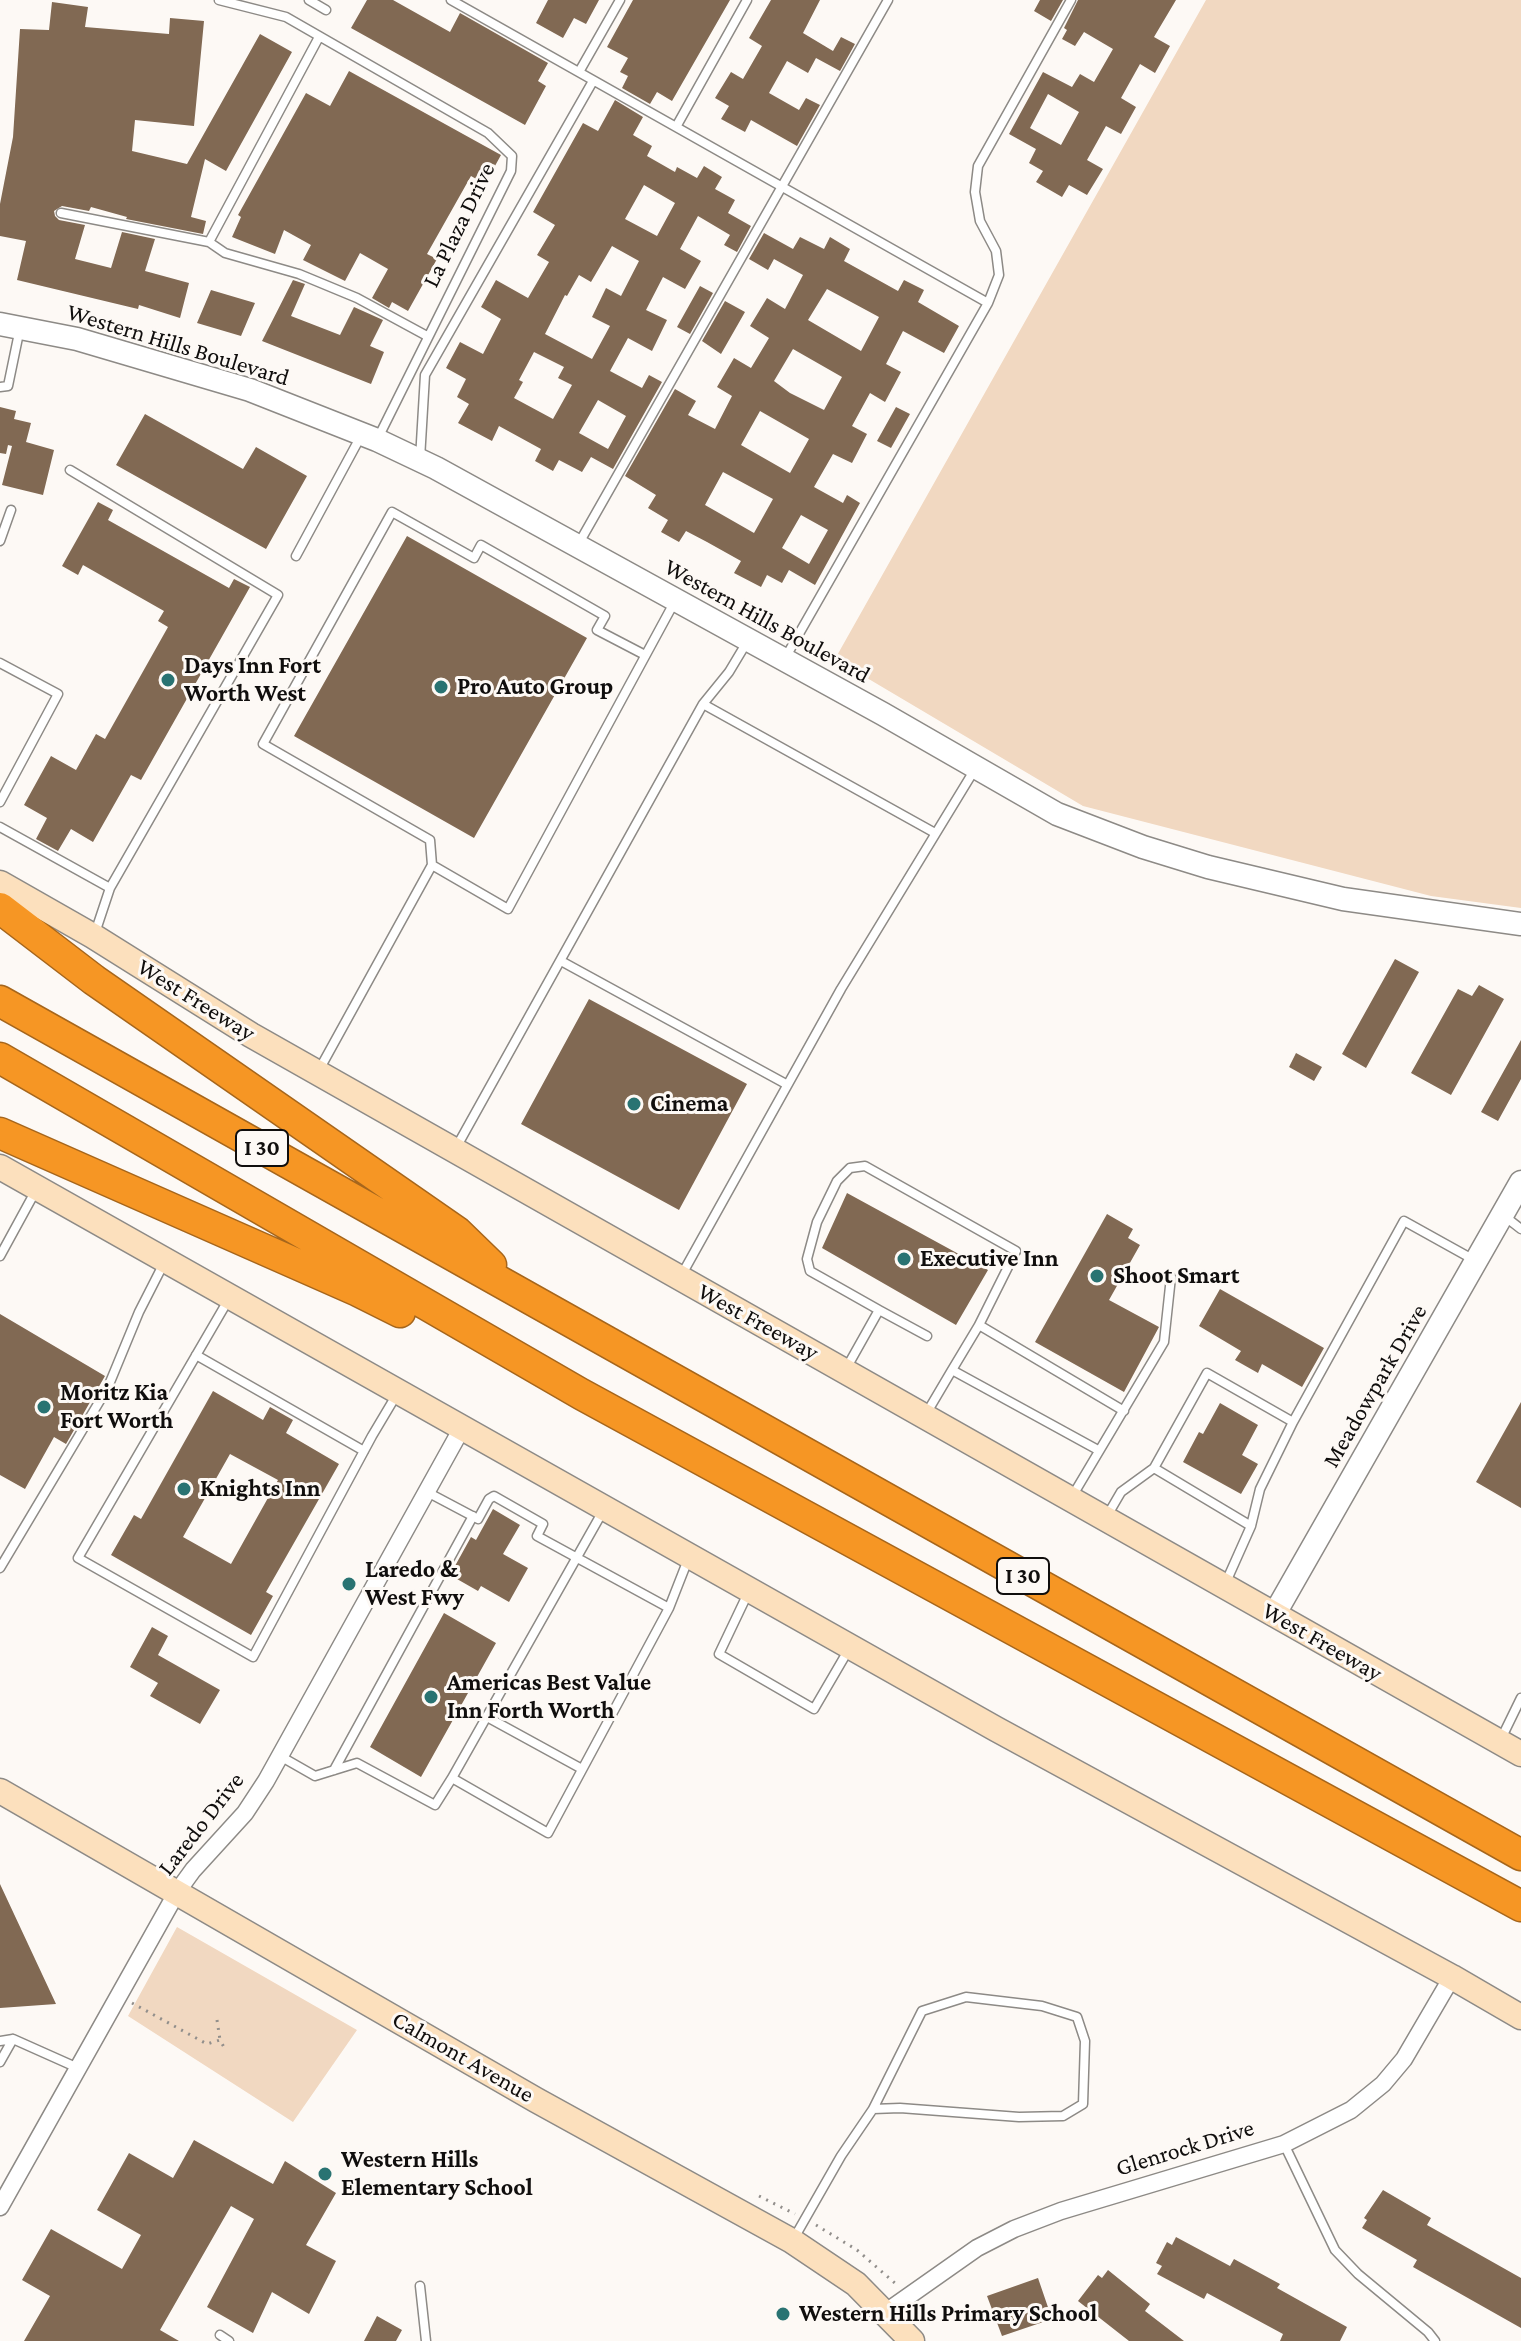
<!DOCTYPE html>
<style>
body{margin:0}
canvas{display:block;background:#fdf9f5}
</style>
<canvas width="1521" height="2341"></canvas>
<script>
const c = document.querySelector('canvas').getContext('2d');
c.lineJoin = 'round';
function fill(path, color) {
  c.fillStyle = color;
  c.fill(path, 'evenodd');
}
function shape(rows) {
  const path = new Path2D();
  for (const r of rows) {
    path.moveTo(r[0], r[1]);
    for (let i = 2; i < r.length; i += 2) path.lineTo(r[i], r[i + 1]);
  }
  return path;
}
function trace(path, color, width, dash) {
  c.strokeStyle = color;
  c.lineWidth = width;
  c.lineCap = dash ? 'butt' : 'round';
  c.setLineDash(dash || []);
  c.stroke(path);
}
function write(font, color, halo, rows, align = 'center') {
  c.font = font + ' "Crimson Pro",serif';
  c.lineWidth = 6;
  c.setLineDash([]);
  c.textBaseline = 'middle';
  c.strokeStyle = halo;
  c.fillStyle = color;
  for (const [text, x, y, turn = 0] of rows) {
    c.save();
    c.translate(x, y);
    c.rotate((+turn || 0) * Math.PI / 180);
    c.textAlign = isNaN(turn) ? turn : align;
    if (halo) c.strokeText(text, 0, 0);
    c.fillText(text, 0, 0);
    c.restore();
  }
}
const green = shape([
 [1206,0,1521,0,1521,908,1431,896,1083,806,835,659],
 [177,1927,357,2030,293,2122,128,2016]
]);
const building = shape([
 [367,0,393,0,450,32,460,13,548,63,538,81,546,86,525,125,351,28],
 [548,0,599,0,586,24,574,18,563,38,536,23],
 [633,0,730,0,672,101,657,92,650,104,622,88,628,76,620,72,628,58,607,47],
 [771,0,820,0,803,33,833,51,841,37,855,44,840,71,816,58,808,73,787,61,769,93,799,110,806,98,820,105,797,146,751,120,745,132,721,119,729,106,715,98,731,72,743,79,762,46,749,38],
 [1040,0,1063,0,1051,21,1034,11],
 [1078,0,1176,0,1154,37,1170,46,1155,73,1140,64,1121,98,1136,107,1121,134,1106,126,1087,160,1103,169,1087,195,1069,185,1062,197,1036,182,1043,171,1029,163,1036,149,1009,134,1043,72,1072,87,1080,74,1094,82,1113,49,1084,32,1075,46,1062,39,1067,30,1064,28],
 [1048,94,1079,112,1061,145,1030,128],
 [52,2,88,7,85,27,169,34,170,18,204,21,194,126,135,120,132,151,187,164,260,34,292,52,226,171,205,159,191,217,206,221,203,234,126,219,127,217,91,207,89,211,62,206,54,211,55,216,59,220,85,225,75,259,111,268,122,232,155,239,145,271,189,283,180,318,139,305,138,309,17,280,26,241,0,236,0,204,13,137,20,29,49,30],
 [349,71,501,155,485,184,471,176,427,254,437,259,408,311,392,302,389,308,372,298,388,269,360,253,345,281,303,260,311,245,284,230,275,254,232,237,241,217,238,215,306,93,330,106],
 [615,100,643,117,633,135,652,146,647,156,675,172,677,167,697,178,704,166,722,177,715,189,735,200,728,213,751,226,737,252,724,245,730,235,698,216,680,249,701,261,685,289,663,277,646,310,667,320,652,351,628,338,610,371,642,388,649,375,662,382,613,469,591,457,582,472,559,460,553,471,535,461,541,449,499,426,492,441,458,423,469,404,457,397,466,379,446,368,460,342,483,354,501,319,481,307,496,280,528,298,549,262,537,255,555,225,533,212,583,123,598,131],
 [644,185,675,203,657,236,625,219],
 [612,246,639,261,621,296,606,288,592,317,610,326,592,359,545,334,565,295,567,296,579,275,591,282],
 [534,352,564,367,558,378,572,385,553,419,514,398,523,382,519,380],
 [598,400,626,416,608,449,579,433],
 [764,233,793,249,800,237,824,249,830,237,850,249,844,261,898,291,904,280,924,290,918,302,959,326,944,353,903,331,886,364,901,372,885,402,870,393,852,426,867,434,852,463,833,454,814,487,843,503,847,495,860,503,815,585,789,570,782,583,767,575,761,587,734,573,741,561,707,542,686,531,679,542,661,532,668,520,648,508,656,495,625,476,675,389,696,401,688,415,715,429,732,396,717,387,734,358,751,368,769,338,750,326,767,298,785,309,803,275,774,259,768,270,749,259],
 [827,289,879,317,861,351,808,320],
 [793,349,842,377,824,410,790,393,774,381],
 [760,411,809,439,790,473,741,445],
 [723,472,773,499,754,533,705,505],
 [801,515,828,530,809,564,782,548],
 [293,280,305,284,291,316,340,335,354,307,383,320,370,346,384,352,371,384,262,341],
 [700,286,713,293,690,334,677,327],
 [211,290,255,303,241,336,197,323],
 [725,301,745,312,721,354,702,341],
 [0,407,16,411,14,419,31,423,26,442,54,450,43,495,2,485,12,446,8,445,6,454,0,453],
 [896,407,910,414,891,448,877,441],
 [145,414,243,469,256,447,307,476,266,549,116,465],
 [98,502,113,510,108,520,229,588,234,579,250,587,141,780,131,775,93,842,71,829,58,851,36,839,47,818,24,805,51,756,76,770,96,734,105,739,168,627,158,621,164,611,83,565,78,575,62,566],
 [407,536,587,638,474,838,294,736],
 [1395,959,1419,972,1366,1068,1342,1054],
 [1479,985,1504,999,1451,1095,1411,1073,1458,989,1472,996],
 [589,999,747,1084,679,1210,521,1124],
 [1521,1040,1521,1079,1498,1121,1481,1112],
 [1296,1053,1322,1067,1314,1081,1289,1067],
 [847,1193,988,1270,956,1325,822,1248],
 [1107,1214,1133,1229,1128,1238,1140,1245,1109,1300,1159,1327,1124,1392,1035,1342],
 [1220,1289,1324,1348,1302,1387,1262,1364,1258,1373,1235,1360,1241,1351,1199,1326],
 [0,1314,105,1376,66,1444,54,1437,25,1489,0,1475],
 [213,1391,263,1420,270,1407,293,1420,286,1433,339,1464,266,1592,273,1596,251,1635,111,1555,134,1515,141,1519],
 [230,1454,278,1480,231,1564,183,1537],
 [1521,1402,1521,1508,1476,1482],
 [1220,1403,1258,1425,1242,1455,1258,1464,1241,1494,1183,1462,1199,1432,1203,1434],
 [493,1509,520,1525,503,1554,528,1568,509,1602,481,1586,478,1591,450,1575,471,1537,476,1540],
 [444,1613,496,1643,421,1777,370,1747],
 [152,1627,168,1636,158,1655,220,1690,200,1724,150,1696,158,1683,130,1667],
 [0,1884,56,2004,0,2008],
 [194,2140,273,2184,285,2161,336,2193,306,2245,336,2261,309,2314,272,2292,253,2333,207,2307,254,2219,231,2206,160,2330,179,2341,24,2341,50,2296,22,2280,51,2229,122,2269,141,2235,97,2210,129,2153,173,2178],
 [1383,2190,1431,2218,1427,2225,1521,2278,1521,2328,1413,2267,1417,2260,1362,2228,1367,2220,1364,2218],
 [1176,2237,1230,2266,1234,2259,1280,2284,1277,2288,1347,2327,1340,2341,1280,2341,1283,2334,1207,2293,1204,2299,1157,2274,1162,2266,1156,2263,1167,2242,1172,2245],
 [1108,2270,1150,2304,1145,2311,1184,2341,1129,2341,1078,2301,1098,2275,1102,2278],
 [1038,2278,1052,2319,1002,2336,987,2296],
 [377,2316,402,2330,396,2341,364,2341]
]);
const path = shape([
 [132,2003,207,2044,220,2040,226,2051],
 [217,2020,220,2040],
 [759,2196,795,2214],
 [816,2225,857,2250,896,2284]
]);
const service = shape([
 [219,0,286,17,488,133,512,156,511,171,377,440],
 [309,0,326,10],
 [451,0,988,303,784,660],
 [579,72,620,0],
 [676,127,747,0],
 [61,213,209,242,319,37],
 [209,242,225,253,299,274,357,298,427,336],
 [988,303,999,275,996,251,980,221,975,192,978,166,1071,0],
 [0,387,8,386,20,328],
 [420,459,425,375,593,81],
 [0,541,11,510],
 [579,543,888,0],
 [296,556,362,434],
 [0,663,58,694,0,802],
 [703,704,935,833],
 [0,827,110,888,278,595,70,470],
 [432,865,430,840,263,744,392,512,474,558,481,545,605,616,597,630,645,655],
 [95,933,110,888],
 [561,961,786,1084],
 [319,1070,432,865,508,909,675,601],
 [457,1146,703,704,729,672,747,642],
 [1503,1215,1521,1229],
 [0,1256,35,1192],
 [681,1276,841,989,975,769],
 [230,1297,78,1558,253,1657,372,1436,397,1394],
 [879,1310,927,1336],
 [196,1355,364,1451],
 [847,1367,879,1310,810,1271,807,1259,817,1222,837,1181,850,1168,865,1166,1016,1251,979,1325],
 [926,1414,952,1370],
 [1293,1422,1404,1221,1476,1261],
 [1098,1450,952,1370,979,1325,1124,1411],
 [1154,1468,1251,1526],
 [427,1492,478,1519,489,1499,494,1496,543,1524,537,1536,669,1608],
 [1073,1495,1164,1342,1171,1277],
 [1107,1516,1121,1492,1154,1468,1207,1373,1293,1422,1260,1489,1251,1526,1226,1582],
 [0,1568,108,1387,139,1312,164,1263],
 [749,1591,719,1654,814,1709,849,1649],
 [487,1717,582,1769],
 [1500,1741,1521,1698],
 [280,1756,315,1776,357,1763,435,1805,452,1778,548,1833,669,1608,689,1557],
 [334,1770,473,1516],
 [452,1778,603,1511],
 [0,2041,13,2039,78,2068],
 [0,2062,13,2039],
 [1284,2144,1335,2250,1358,2274,1428,2332,1435,2341],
 [793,2240,841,2156,873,2109,900,2108,1019,2117,1063,2116,1083,2104,1085,2041,1077,2017,1042,2006,966,1997,922,2011,873,2109],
 [420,2286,426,2341],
 [220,2335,229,2341]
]);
const minor = shape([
 [0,2207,177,1892,193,1870,245,1813,266,1781,462,1428],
 [886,2312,977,2248,1014,2229,1061,2211,1284,2144,1351,2110,1383,2084,1404,2059,1452,1977]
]);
const tertiary = shape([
 [0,324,77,339,250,390,377,440,436,468,883,714,1057,814,1143,847,1208,867,1343,899,1521,924],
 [1274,1615,1521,1182]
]);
const secondary = shape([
 [0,883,93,936,251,1035,1521,1754],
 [0,1167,996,1729,1452,1977,1521,2017],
 [0,1791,536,2100,792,2241,856,2284,912,2341]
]);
const motorway = shape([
 [0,908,94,980,457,1232,491,1265],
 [0,1001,1521,1855],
 [0,1058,581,1394,1521,1906],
 [0,1133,358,1291,400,1312]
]);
const markers = [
 [168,680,8,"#297372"],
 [441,687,8,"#297372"],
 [634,1104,8,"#297372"],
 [904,1259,8,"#297372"],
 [1097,1276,8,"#297372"],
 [44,1407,8,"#297372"],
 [184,1489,8,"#297372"],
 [349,1584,8,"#297372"],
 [431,1697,8,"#297372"],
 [325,2174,8,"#297372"],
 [783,2314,8,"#297372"]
];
const shields = [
 [262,1148,52],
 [1023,1576,52]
];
const shieldNames = [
 ["I 30",262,1148],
 ["I 30",1023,1576]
];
const streetNames = [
 ["La Plaza Drive",459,225,-64],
 ["Western Hills Boulevard",178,345,17],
 ["Western Hills Boulevard",767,621,29],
 ["West Freeway",196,1000,32],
 ["West Freeway",758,1322,29],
 ["Meadowpark Drive",1375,1386,-60],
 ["West Freeway",1322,1642,30],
 ["Laredo Drive",201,1824,-52],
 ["Calmont Avenue",463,2057,30],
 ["Glenrock Drive",1185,2148,-17]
];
const poiNames = [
 ["Days Inn Fort",184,666],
 ["Worth West",184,694],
 ["Pro Auto Group",457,687],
 ["Cinema",650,1104],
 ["Executive Inn",920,1259],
 ["Shoot Smart",1113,1276],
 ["Moritz Kia",60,1393],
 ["Fort Worth",60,1421],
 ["Knights Inn",200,1489],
 ["Laredo &",365,1570],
 ["West Fwy",365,1598],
 ["Americas Best Value",447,1683],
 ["Inn Forth Worth",447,1711],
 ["Western Hills",341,2160],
 ["Elementary School",341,2188],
 ["Western Hills Primary School",799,2314]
];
fill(green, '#f1d8c1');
fill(building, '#816953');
trace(service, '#8d8a86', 11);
trace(minor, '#8d8a86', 19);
trace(tertiary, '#8d8a86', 25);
trace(secondary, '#8d8a86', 27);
trace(motorway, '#a6661c', 33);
trace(path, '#918e8b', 3, [2, 6]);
trace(service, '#fff', 8);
trace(minor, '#fff', 16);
trace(tertiary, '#fff', 22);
trace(secondary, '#fce0bd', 24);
trace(motorway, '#f69624', 30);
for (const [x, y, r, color] of markers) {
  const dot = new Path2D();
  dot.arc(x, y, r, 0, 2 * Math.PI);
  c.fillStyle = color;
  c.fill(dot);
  trace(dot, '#fdf9f5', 3);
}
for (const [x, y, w] of shields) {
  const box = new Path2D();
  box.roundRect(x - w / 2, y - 18, w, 36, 6);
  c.fillStyle = '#fdf9f5';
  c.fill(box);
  trace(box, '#100e0d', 2);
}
write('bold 22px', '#100e0d', null, shieldNames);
write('24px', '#100e0d', '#fdf9f5', streetNames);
write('bold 24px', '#100e0d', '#fdf9f5', poiNames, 'left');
</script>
